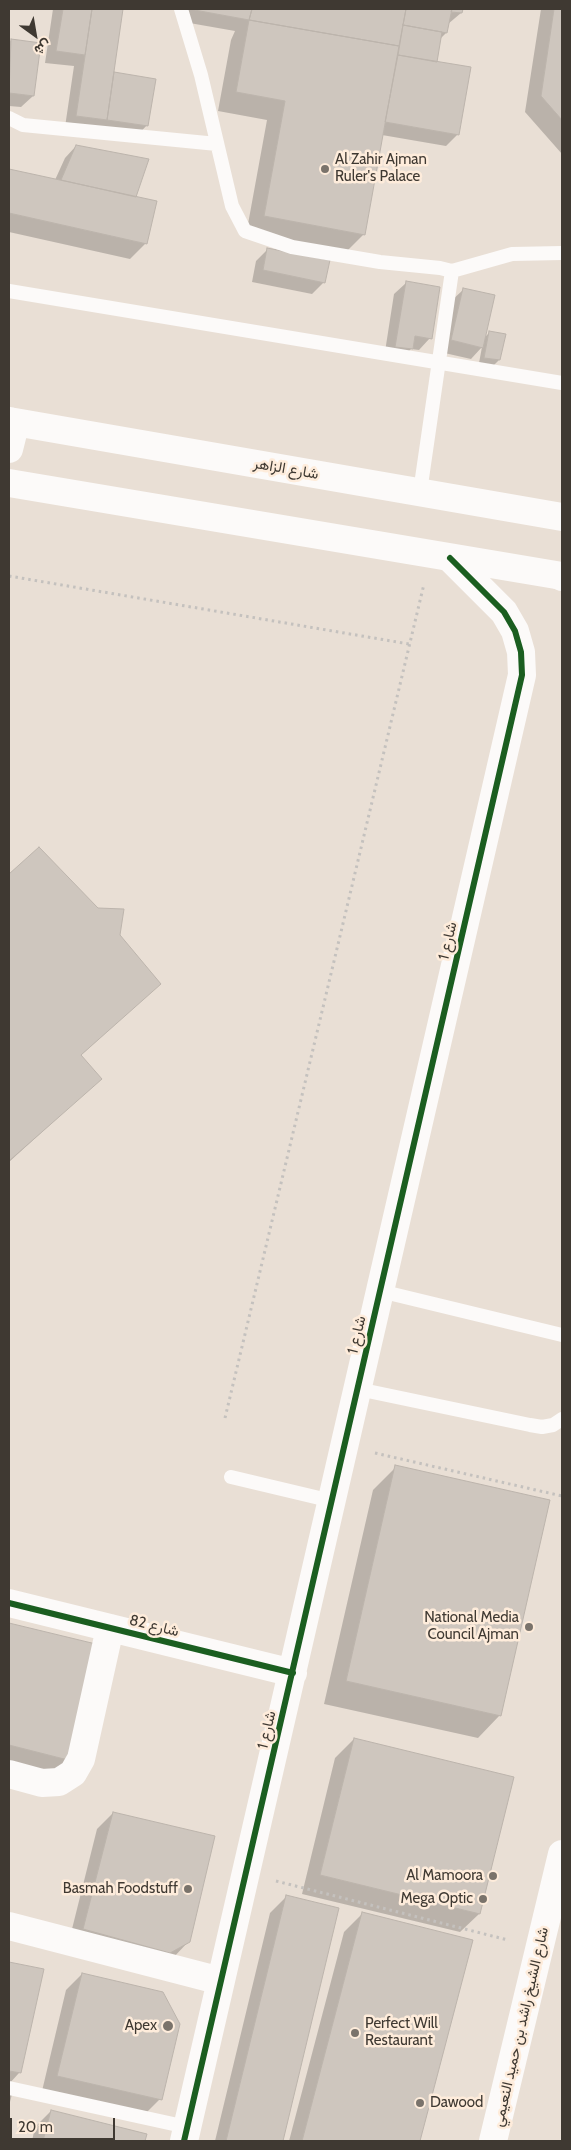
<!DOCTYPE html>
<meta charset="utf-8">
<style>
body{margin:0}
#map{position:relative;width:571px;height:2150px;overflow:hidden;background:#e9dfd5;font-family:Cabin,Vazirmatn,sans-serif}
canvas{display:block}
.frame{position:absolute;inset:0;border:10px solid #3f3932;pointer-events:none}
.north{position:absolute;left:10px;top:10px;width:50px;height:50px;-webkit-text-stroke:4px #feecdb;paint-order:stroke;rotate:148deg;font-size:14px;font-weight:700;line-height:20px;text-align:center;color:#3f3932}
.north::after{content:'';display:block;margin:auto;width:18px;height:22px;background:#3f3932;clip-path:polygon(50% 0,100% 100%,50% 72%,0 100%)}
.scale{position:absolute;left:10px;top:2118px;width:105px;height:22px;box-sizing:border-box;border:2px solid #3f3932;border-top:0;padding-left:6px;font-size:15px;line-height:18px;white-space:nowrap;color:#3f3932;-webkit-text-stroke:4px #feecdb;paint-order:stroke}
</style>
<div id="map">
<canvas width="571" height="2150"></canvas>
<div class="frame"></div>
<div class="north">ش</div>
<div class="scale">20 m</div>
</div>
<script>
const c = document.querySelector('canvas').getContext('2d');
c.lineJoin = 'round';
function fill(path, color) {
  c.fillStyle = color;
  c.fill(path, 'evenodd');
}
function shape(rows) {
  const path = new Path2D();
  for (const r of rows) {
    path.moveTo(r[0], r[1]);
    for (let i = 2; i < r.length; i += 2) path.lineTo(r[i], r[i + 1]);
  }
  return path;
}
function trace(path, color, width, dash) {
  c.strokeStyle = color;
  c.lineWidth = width;
  c.lineCap = dash ? 'butt' : 'round';
  c.setLineDash(dash || []);
  c.stroke(path);
}
function write(font, color, halo, rows, align = 'center') {
  c.font = font + ' Cabin,Vazirmatn,sans-serif';
  c.lineWidth = 5;
  c.setLineDash([]);
  c.textBaseline = 'middle';
  c.strokeStyle = halo;
  c.fillStyle = color;
  for (const [text, x, y, turn = 0] of rows) {
    c.save();
    c.translate(x, y);
    c.rotate((+turn || 0) * Math.PI / 180);
    c.textAlign = isNaN(turn) ? turn : align;
    if (halo) c.strokeText(text, 0, 0);
    c.fillText(text, 0, 0);
    c.restore();
  }
}
const shadow = shape([
 [53,9,122,9,112,73,154,80,147,125,136,137,65,127,74,66,45,63],
 [180,9,461,9,461,13,448,24,446,33,440,39,436,61,458,134,446,146,382,135,364,234,345,253,246,235,267,120,218,111,231,40,235,31,178,21],
 [541,9,562,9,562,154,525,112],
 [11,40,33,96,21,107,9,106,9,43],
 [76,146,134,198,146,243,130,259,9,232,9,170,55,180,65,158],
 [268,249,324,282,312,294,252,282,256,261],
 [406,283,430,338,419,350,411,349,400,360,384,358,394,294],
 [463,290,484,338,490,332,499,360,493,366,479,363,482,347,471,359,440,352,451,301],
 [39,849,119,935,159,984,80,1056,100,1079,9,1162,9,876],
 [396,1467,500,1715,478,1738,324,1704,373,1490],
 [9,1624,99,1646,70,1760,54,1776,9,1765],
 [354,1739,479,1914,460,1932,302,1894,335,1758],
 [113,1813,189,1941,173,1958,68,1945,97,1829],
 [286,1897,338,1909,282,2141,215,2141,270,1913],
 [363,1913,471,1941,419,2141,289,2141,344,1932],
 [9,1963,42,1970,19,2073,9,2084],
 [82,1974,160,2099,144,2115,42,2091,66,1990],
 [9,2094,12,2094,9,2106],
 [51,2111,145,2134,144,2141,32,2141,35,2127]
]);
const building = shape([
 [63,9,92,9,85,55,56,51,63,9],
 [92,9,123,9,107,120,76,116,92,9],
 [189,9,252,9,249,20,189,9],
 [252,9,406,9,399,46,249,20,252,9],
 [406,9,452,9,447,33,403,25,406,9],
 [452,9,463,9,462,13,451,12,452,9],
 [554,9,562,9,562,120,541,96,554,9],
 [249,20,399,46,365,235,264,216,285,101,236,92,249,20],
 [403,25,442,32,437,62,398,55,403,25],
 [11,39,41,43,34,96,9,93,11,39],
 [398,55,471,67,459,135,385,122,398,55],
 [114,72,156,79,148,126,107,120,114,72],
 [76,145,149,159,136,197,61,180,76,145],
 [9,169,157,201,147,244,9,213,9,169],
 [267,248,330,260,325,283,263,270,267,248],
 [406,281,440,287,432,339,415,336,413,349,395,347,406,281],
 [463,288,495,295,483,348,451,340,463,288],
 [489,331,506,334,500,360,484,358,489,331],
 [39,847,98,908,124,909,120,935,161,984,81,1055,102,1079,9,1161,9,874,39,847],
 [395,1465,550,1500,501,1716,346,1681,395,1465],
 [9,1623,100,1645,72,1761,9,1745,9,1623],
 [354,1738,514,1777,480,1914,320,1875,354,1738],
 [113,1812,215,1836,190,1942,170,1953,83,1929,113,1812],
 [286,1895,339,1908,283,2141,226,2141,286,1895],
 [362,1912,473,1940,420,2141,302,2141,362,1912],
 [9,1962,44,1969,21,2073,9,2071,9,1962],
 [82,1973,163,1992,180,2024,162,2100,57,2076,82,1973],
 [51,2110,147,2134,145,2141,43,2141,51,2110]
]);
const path = shape([
 [9,576,409,644],
 [225,1418,424,584],
 [375,1453,562,1496],
 [276,1881,508,1940]
]);
const lane = shape([
 [181,9,201,75,232,206,245,231,292,247,380,262,440,268,452,271,420,492],
 [9,118,23,125,217,144],
 [452,271,512,254,562,253],
 [9,291,562,383],
 [380,1291,562,1335],
 [358,1389,530,1425,542,1427,553,1425,562,1419],
 [231,1477,332,1501],
 [9,2088,187,2127]
]);
const street = shape([
 [9,1603,293,1673],
 [9,1774,42,1783,59,1782,73,1773,81,1759,110,1628],
 [9,1926,221,1981],
 [184,2141,522,675,521,652,515,631,504,612,450,558]
]);
const secondary = shape([
 [9,421,562,517],
 [9,449,13,433,10,421],
 [9,483,562,576]
]);
const primary = shape([
 [560,576,562,577],
 [493,2141,562,1854]
]);
const cycleway = shape([
 [9,1603,293,1673],
 [184,2141,522,675,521,652,515,631,504,612,450,558]
]);
const markers = [
 [325,169,5,"#7a736b"],
 [529,1627,5,"#7a736b"],
 [493,1876,5,"#7a736b"],
 [188,1889,5,"#7a736b"],
 [483,1899,5,"#7a736b"],
 [168,2026,6,"#7a736b"],
 [355,2033,5,"#7a736b"],
 [420,2103,5,"#7a736b"]
];
const poiNames = [
 ["Al Zahir Ajman",335,160,"left"],
 ["Ruler's Palace",335,177,"left"],
 ["National Media",519,1618],
 ["Council Ajman",519,1635],
 ["Al Mamoora",483,1876],
 ["Basmah Foodstuff",178,1889],
 ["Mega Optic",473,1899],
 ["Perfect Will",365,2024,"left"],
 ["Restaurant",365,2041,"left"],
 ["Apex",157,2026],
 ["Dawood",430,2103,"left"]
];
const streetNames = [
 ["شارع الزاهر",286,469,10],
 ["شارع 1",448,941,-77],
 ["شارع 1",357,1335,-77],
 ["شارع 82",154,1626,14],
 ["شارع 1",267,1730,-77],
 ["شارع الشيخ راشد بن حميد النعيمي",521,2027,-77]
];
fill(shadow, '#0003');
fill(building, '#cec6be');
trace(building, '#bcb4ac', 1);
trace(path, '#c4c1be', 3, [2.5, 4]);
trace(lane, '#fcfaf9', 14);
trace(street, '#fcfaf9', 28);
trace(secondary, '#fcfaf9', 28);
trace(primary, '#fcfaf9', 28);
trace(cycleway, '#1b5e20', 6);
for (const [x, y, r, color] of markers) {
  const dot = new Path2D();
  dot.arc(x, y, r, 0, 2 * Math.PI);
  c.fillStyle = color;
  c.fill(dot);
  trace(dot, '#feecdb', 2);
}
write('15px', '#3f3932', '#feecdb', poiNames, 'right');
write('15px', '#3f3932', '#feecdb', streetNames);
</script>
